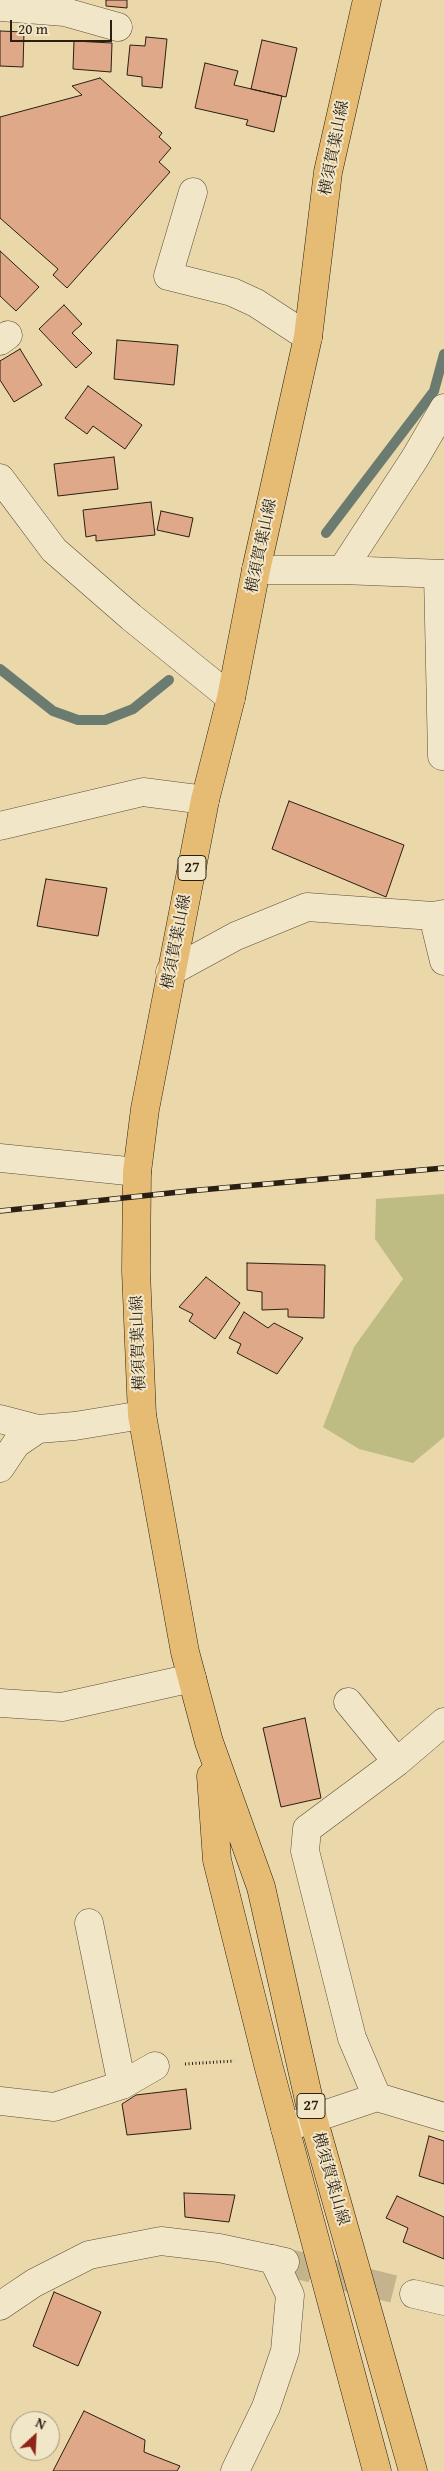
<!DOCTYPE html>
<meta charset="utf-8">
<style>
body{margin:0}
#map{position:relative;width:444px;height:2471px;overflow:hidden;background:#ebd8aa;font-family:"Gentium Book Plus",serif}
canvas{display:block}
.north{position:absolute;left:10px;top:2411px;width:50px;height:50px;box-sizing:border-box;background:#f2e6c8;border:1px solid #a29680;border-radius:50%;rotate:25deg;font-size:14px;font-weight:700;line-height:20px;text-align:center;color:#291f13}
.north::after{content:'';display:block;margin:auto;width:18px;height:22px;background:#8f2418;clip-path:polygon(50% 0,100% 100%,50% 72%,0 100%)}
.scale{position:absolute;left:10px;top:20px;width:102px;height:22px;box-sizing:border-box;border:2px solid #291f13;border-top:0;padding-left:6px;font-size:15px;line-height:18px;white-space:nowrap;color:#291f13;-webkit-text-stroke:4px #f2e6c8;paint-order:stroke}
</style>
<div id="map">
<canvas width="444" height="2471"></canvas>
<div class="north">N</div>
<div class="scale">20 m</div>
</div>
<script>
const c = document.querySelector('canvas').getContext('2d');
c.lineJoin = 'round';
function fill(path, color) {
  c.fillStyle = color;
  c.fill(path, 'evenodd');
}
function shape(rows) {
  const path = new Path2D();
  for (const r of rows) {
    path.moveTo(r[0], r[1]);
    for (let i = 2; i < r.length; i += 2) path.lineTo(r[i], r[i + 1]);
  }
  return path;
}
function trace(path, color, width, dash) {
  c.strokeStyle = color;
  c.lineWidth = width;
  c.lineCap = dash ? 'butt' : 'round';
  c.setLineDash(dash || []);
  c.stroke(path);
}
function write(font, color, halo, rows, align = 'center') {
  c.font = font + ' "Gentium Book Plus","Noto Serif JP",serif';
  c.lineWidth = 4;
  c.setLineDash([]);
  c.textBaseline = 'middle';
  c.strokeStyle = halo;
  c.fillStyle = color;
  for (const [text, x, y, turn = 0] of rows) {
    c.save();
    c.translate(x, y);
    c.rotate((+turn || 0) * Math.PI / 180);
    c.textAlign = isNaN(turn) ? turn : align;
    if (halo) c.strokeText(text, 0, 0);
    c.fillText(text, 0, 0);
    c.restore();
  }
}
const green = shape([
 [444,1194,444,1437,413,1463,359,1449,323,1427,354,1347,403,1279,375,1239,376,1199]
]);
const stream = shape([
 [326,533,434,391,444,354],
 [0,669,53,711,78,720,105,720,133,709,169,680]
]);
const building = shape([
 [106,0,127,0,127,8,106,6,106,0],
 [0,31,24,32,23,67,0,66,0,31],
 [146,37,167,39,162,88,142,86,142,77,127,75,130,45,145,46,146,37],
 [262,40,297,48,286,97,251,89,262,40],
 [74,41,112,43,111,72,73,69,74,41],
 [205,63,238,71,234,85,282,96,274,132,246,125,248,120,195,108,205,63],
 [100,78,162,133,159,137,171,148,159,162,170,172,67,288,53,275,58,269,0,218,0,117,82,95,72,86,100,78],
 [0,251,39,287,16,311,0,296,0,251],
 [64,305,82,324,72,333,92,353,76,368,39,329,64,305],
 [117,340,178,345,174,385,114,379,117,340],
 [20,349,42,385,14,402,0,380,0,361,20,349],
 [88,386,142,425,125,449,93,426,87,434,65,418,88,386],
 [114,457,118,489,58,496,54,464,114,457],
 [151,502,155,535,96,541,96,535,86,537,83,510,151,502],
 [161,511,193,518,189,537,157,530,161,511],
 [289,801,404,845,386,897,272,849,289,801],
 [46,879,107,888,98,936,37,926,46,879],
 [247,1263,325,1265,324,1318,288,1317,288,1309,262,1310,262,1292,247,1290,247,1263],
 [206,1277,240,1303,215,1339,189,1321,193,1314,179,1307,206,1277],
 [244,1312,268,1328,274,1323,303,1338,277,1374,237,1353,241,1344,229,1338,244,1312],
 [305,1718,321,1798,281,1807,263,1728,305,1718],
 [186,2089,191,2129,127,2135,122,2104,136,2095,186,2089],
 [429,2136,444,2141,444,2184,419,2176,429,2136],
 [184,2193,235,2195,229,2222,185,2217,184,2193],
 [397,2196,444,2217,444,2259,403,2242,408,2228,386,2218,397,2196],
 [54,2292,101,2312,78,2366,33,2346,54,2292],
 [84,2411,145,2440,144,2452,180,2466,177,2471,53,2471,84,2411]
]);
const minorTunnel = shape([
 [285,2262,414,2294]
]);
const path = shape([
 [185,2064,234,2061]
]);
const minor = shape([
 [0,7,65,12,118,27],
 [193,192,168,276,232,292,256,303,308,337],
 [0,341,8,335],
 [0,478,54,550,131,617,231,698],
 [256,570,342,570,444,574],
 [342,570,415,458,444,408],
 [438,574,442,756,444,756],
 [0,826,143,792,205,800],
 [433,916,444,961],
 [170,972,236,936,307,907,433,916,444,914],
 [0,1158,137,1172],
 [0,1419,38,1429],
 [0,1468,16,1444,38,1429,75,1426,142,1415],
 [348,1702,397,1762],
 [0,1703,62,1707,192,1678],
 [89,1923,122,2085],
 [377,2097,352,2038,305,1851,307,1829,397,1762,444,1722],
 [0,2101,54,2107,122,2085,155,2066],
 [285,2128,377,2097,444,2117],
 [414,2294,444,2301],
 [0,2306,34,2283,89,2255,161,2241,219,2248,285,2262],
 [235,2471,266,2407,285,2351,290,2295,273,2259]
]);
const major = shape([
 [367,0,328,172,308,337,256,570,231,698,205,800,145,1109,137,1172,136,1271,142,1415,185,1652,209,1742,261,1887,313,2118,413,2471],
 [211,1776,217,1860,269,2068,377,2471]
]);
const rail = shape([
 [0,1211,189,1191,444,1168]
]);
const shields = [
 [192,868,28],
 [311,2106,28]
];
const shieldNames = [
 ["27",192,868],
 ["27",311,2106]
];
const streetNames = [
 ["横須賀葉山線",335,148,-79],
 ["横須賀葉山線",262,546,-78],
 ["横須賀葉山線",177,942,-79],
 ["横須賀葉山線",139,1343,-92],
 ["横須賀葉山線",330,2179,74]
];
fill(green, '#bfbc83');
trace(stream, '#6c7b70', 10);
fill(building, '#dea889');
trace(building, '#291f13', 1);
trace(minorTunnel, '#c4b38c', 28, [28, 14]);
trace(minor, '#5a4d39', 29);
trace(major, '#291f13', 29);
trace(path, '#291f13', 3, [1, 2.5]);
trace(minor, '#f2e6c8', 28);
trace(major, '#e6bc75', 28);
trace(rail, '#291f13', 5.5);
trace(rail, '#f2e6c8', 4, [11]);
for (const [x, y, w] of shields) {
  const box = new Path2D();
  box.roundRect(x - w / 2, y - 12.5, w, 25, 4);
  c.fillStyle = '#f2e6c8';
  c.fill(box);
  trace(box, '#291f13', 1);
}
write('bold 15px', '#291f13', null, shieldNames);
write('16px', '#291f13', '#f2e6c8', streetNames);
</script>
